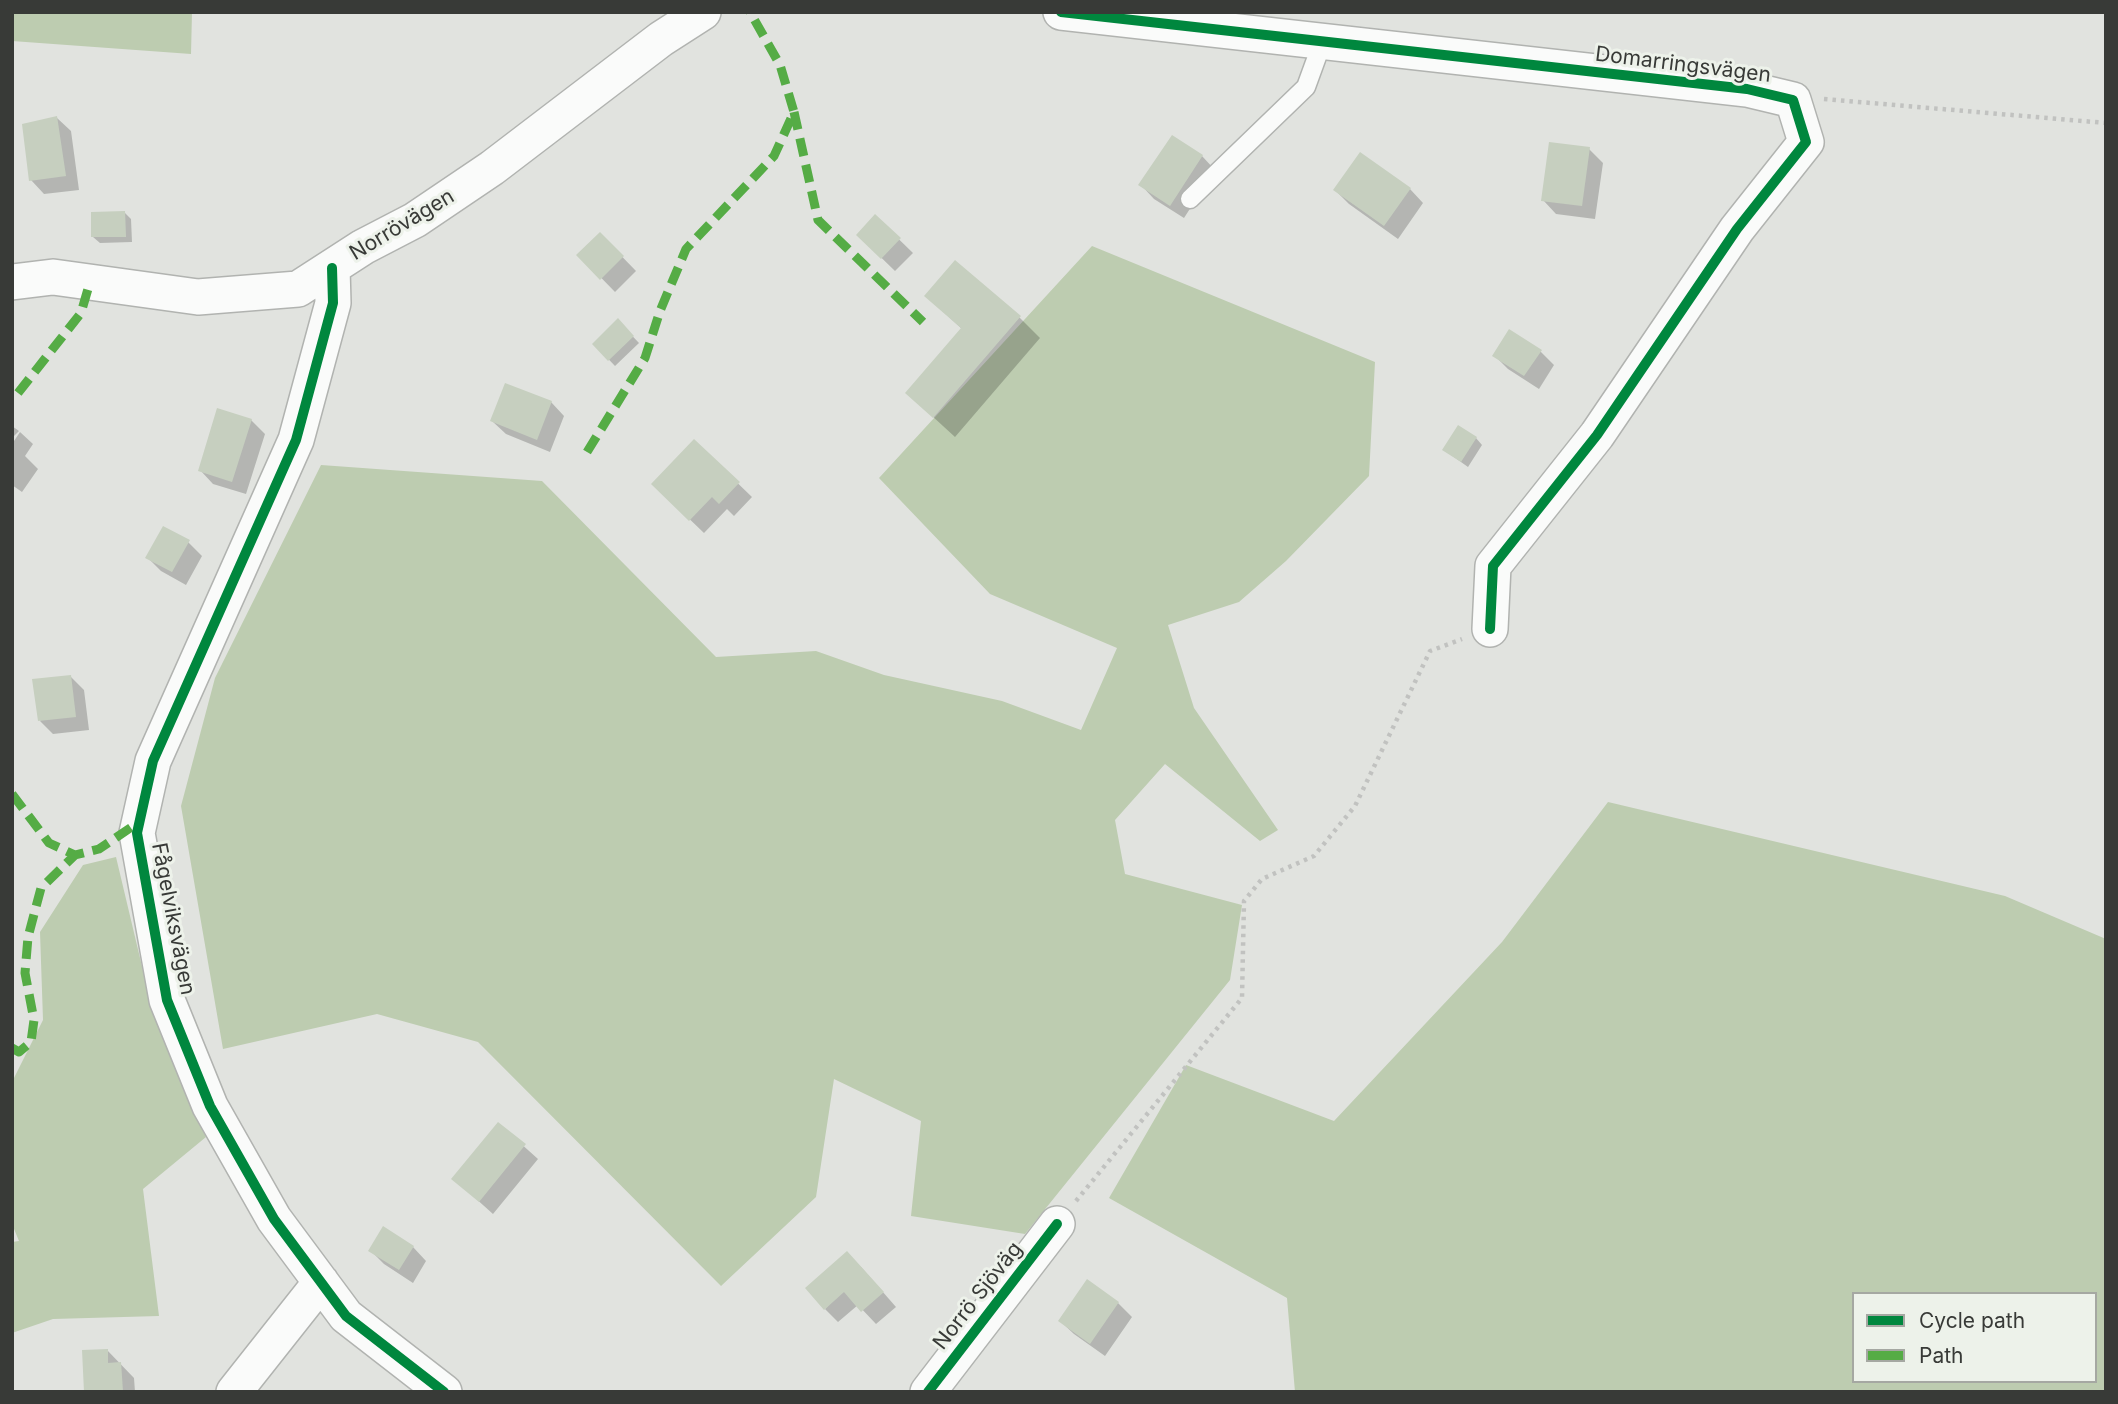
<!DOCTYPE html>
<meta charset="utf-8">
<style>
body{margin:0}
#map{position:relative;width:2118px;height:1404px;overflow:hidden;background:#e1e3df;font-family:Inter,sans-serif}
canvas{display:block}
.frame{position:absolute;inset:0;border:14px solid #383a37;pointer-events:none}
.legend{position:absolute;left:1852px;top:1292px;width:245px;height:91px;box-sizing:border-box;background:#edf2ea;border:2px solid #a5a8a2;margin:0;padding:9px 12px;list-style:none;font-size:21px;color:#383a37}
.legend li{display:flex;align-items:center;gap:14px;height:35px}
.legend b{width:35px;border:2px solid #a5a8a2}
</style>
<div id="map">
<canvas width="2118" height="1404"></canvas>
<div class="frame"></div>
<ul class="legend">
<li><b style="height:9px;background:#00873e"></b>Cycle path</li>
<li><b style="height:9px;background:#55ac45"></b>Path</li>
</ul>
</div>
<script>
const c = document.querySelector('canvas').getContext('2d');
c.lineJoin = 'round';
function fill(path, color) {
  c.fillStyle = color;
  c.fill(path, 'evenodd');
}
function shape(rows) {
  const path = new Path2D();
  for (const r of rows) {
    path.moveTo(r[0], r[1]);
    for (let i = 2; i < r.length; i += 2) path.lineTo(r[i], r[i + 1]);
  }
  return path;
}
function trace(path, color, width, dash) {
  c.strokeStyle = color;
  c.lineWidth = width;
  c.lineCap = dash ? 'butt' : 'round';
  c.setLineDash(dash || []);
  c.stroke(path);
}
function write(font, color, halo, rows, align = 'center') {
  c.font = font + ' Inter,sans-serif';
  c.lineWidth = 6;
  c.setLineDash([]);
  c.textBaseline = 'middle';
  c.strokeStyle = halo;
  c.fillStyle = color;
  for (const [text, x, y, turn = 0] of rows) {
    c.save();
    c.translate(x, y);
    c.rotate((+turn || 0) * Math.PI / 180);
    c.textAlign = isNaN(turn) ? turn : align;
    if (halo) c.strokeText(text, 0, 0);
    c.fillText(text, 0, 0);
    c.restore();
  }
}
const green = shape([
 [12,12,192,12,191,54,12,41],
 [1092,246,1375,362,1369,476,1286,561,1239,602,1168,625,1194,708,1278,830,1260,841,1165,764,1115,820,1125,874,1242,905,1230,980,1025,1234,911,1216,921,1121,834,1079,816,1197,721,1286,478,1042,377,1014,223,1049,181,806,215,678,321,465,542,481,716,657,816,651,884,675,1002,701,1081,730,1117,648,990,594,879,478],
 [1608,802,2005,896,2106,939,2106,1392,1295,1392,1287,1298,1109,1198,1186,1065,1334,1121,1502,942],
 [1854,1294,2095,1294,2095,1381,1854,1381],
 [116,857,150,1000,206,1137,143,1189,159,1316,53,1319,12,1333,12,1242,19,1241,12,1224,12,1082,43,1020,40,932,83,865]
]);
const shadow = shape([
 [57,118,71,131,79,190,44,194,31,180],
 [1589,149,1603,163,1595,219,1556,214,1543,200],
 [1202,156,1215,170,1184,218,1154,199,1141,185],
 [1410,189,1423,203,1398,239,1349,204,1335,190],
 [125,213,131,219,132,242,100,243,93,237],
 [875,216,913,253,895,271,858,235],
 [600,234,636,271,615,292,579,255],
 [956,262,1020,318,1040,338,955,437,907,393,962,329,926,296],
 [618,321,639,343,615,366,594,344],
 [1540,351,1554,365,1539,389,1508,369,1494,355],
 [551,402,564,416,550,452,506,434,492,421],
 [251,420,265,434,246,494,213,484,200,470],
 [12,426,19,431,12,438],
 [1458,428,1476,438,1482,445,1468,467,1444,450],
 [20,432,33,444,25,456,38,469,22,492,12,485,12,444],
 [694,441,752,497,734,516,727,509,704,533,653,484],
 [188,542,202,556,186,585,161,571,147,557],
 [70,676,84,690,89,730,53,734,40,721],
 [499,1124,538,1159,493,1214,454,1179],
 [413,1247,426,1261,413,1283,384,1264,370,1250],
 [861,1267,896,1307,876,1324,858,1305,838,1322,825,1309],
 [1118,1303,1132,1317,1105,1356,1074,1334,1060,1321],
 [107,1350,134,1378,135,1392,86,1392]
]);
const building = shape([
 [57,116,66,176,29,181,22,124],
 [1172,135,1203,155,1170,206,1138,185],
 [1549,142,1590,147,1582,206,1541,201],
 [1360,152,1411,188,1384,226,1333,190],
 [125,211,126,237,91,237,91,212],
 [875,214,901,238,881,259,856,235],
 [600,232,624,256,600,280,576,255],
 [955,260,1021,316,933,418,905,393,961,328,924,296],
 [618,318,634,336,608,361,592,344],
 [1509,329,1542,350,1524,376,1492,356],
 [505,383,552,401,537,440,490,421],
 [217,408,252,419,232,482,198,471],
 [1458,425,1477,437,1461,462,1442,450],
 [694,439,740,482,719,504,712,497,689,521,651,484],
 [163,526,190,540,172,572,145,558],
 [71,675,76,717,38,721,32,679],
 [498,1122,526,1144,479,1202,451,1179],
 [383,1226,414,1246,399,1270,368,1251],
 [847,1251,884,1292,861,1312,844,1292,824,1310,805,1288],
 [1087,1279,1119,1302,1090,1344,1058,1321],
 [108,1349,108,1363,121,1362,123,1392,84,1392,82,1350]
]);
const path = shape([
 [1824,99,2106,123],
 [1076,1201,1242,998,1244,901,1262,879,1314,856,1355,806,1430,651,1462,639]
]);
const service = shape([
 [1190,199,1306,87,1322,43]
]);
const minor = shape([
 [1061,12,1747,89,1793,100,1806,142,1737,229,1597,435,1493,566,1490,629],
 [332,268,333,303,296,440,153,761,137,833,167,1000,210,1106,274,1219,346,1316,444,1392],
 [12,282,53,277,198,297,298,289,363,247,415,220,492,168,661,39,703,12],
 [234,1392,321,1282],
 [928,1392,1057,1224]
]);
const quiet = shape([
 [794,112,818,220,923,322],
 [18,393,81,313,90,282],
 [587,452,645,358,660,311,686,249,774,156,794,112,780,65,750,12],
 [12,794,49,843,75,855,99,849,139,822],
 [12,1048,19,1052,31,1042,34,1020,25,973,28,937,41,888,75,855]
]);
const cycleway = shape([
 [1061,12,1747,89,1793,100,1806,142,1737,229,1597,435,1493,566,1490,629],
 [332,268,333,303,296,440,153,761,137,833,167,1000,210,1106,274,1219,346,1316,444,1392],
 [928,1392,1057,1224]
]);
const streetNames = [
 ["Domarringsvägen",1683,65,7],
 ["Norrövägen",402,225,-31],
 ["Fågelviksvägen",173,919,79],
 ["Norrö Sjöväg",978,1296,-52]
];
fill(green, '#bdccb0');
fill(shadow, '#0003');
fill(building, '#c6cfbf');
trace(service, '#b1b3b0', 21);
trace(minor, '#b1b3b0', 38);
trace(path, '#c1c2c0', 4.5, [3.5, 5]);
trace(service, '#fafbfa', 18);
trace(minor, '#fafbfa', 35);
trace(quiet, '#55ac45', 9, [18, 9]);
trace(cycleway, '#00873e', 10);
write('21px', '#383a37', '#edf2ea', streetNames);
</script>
